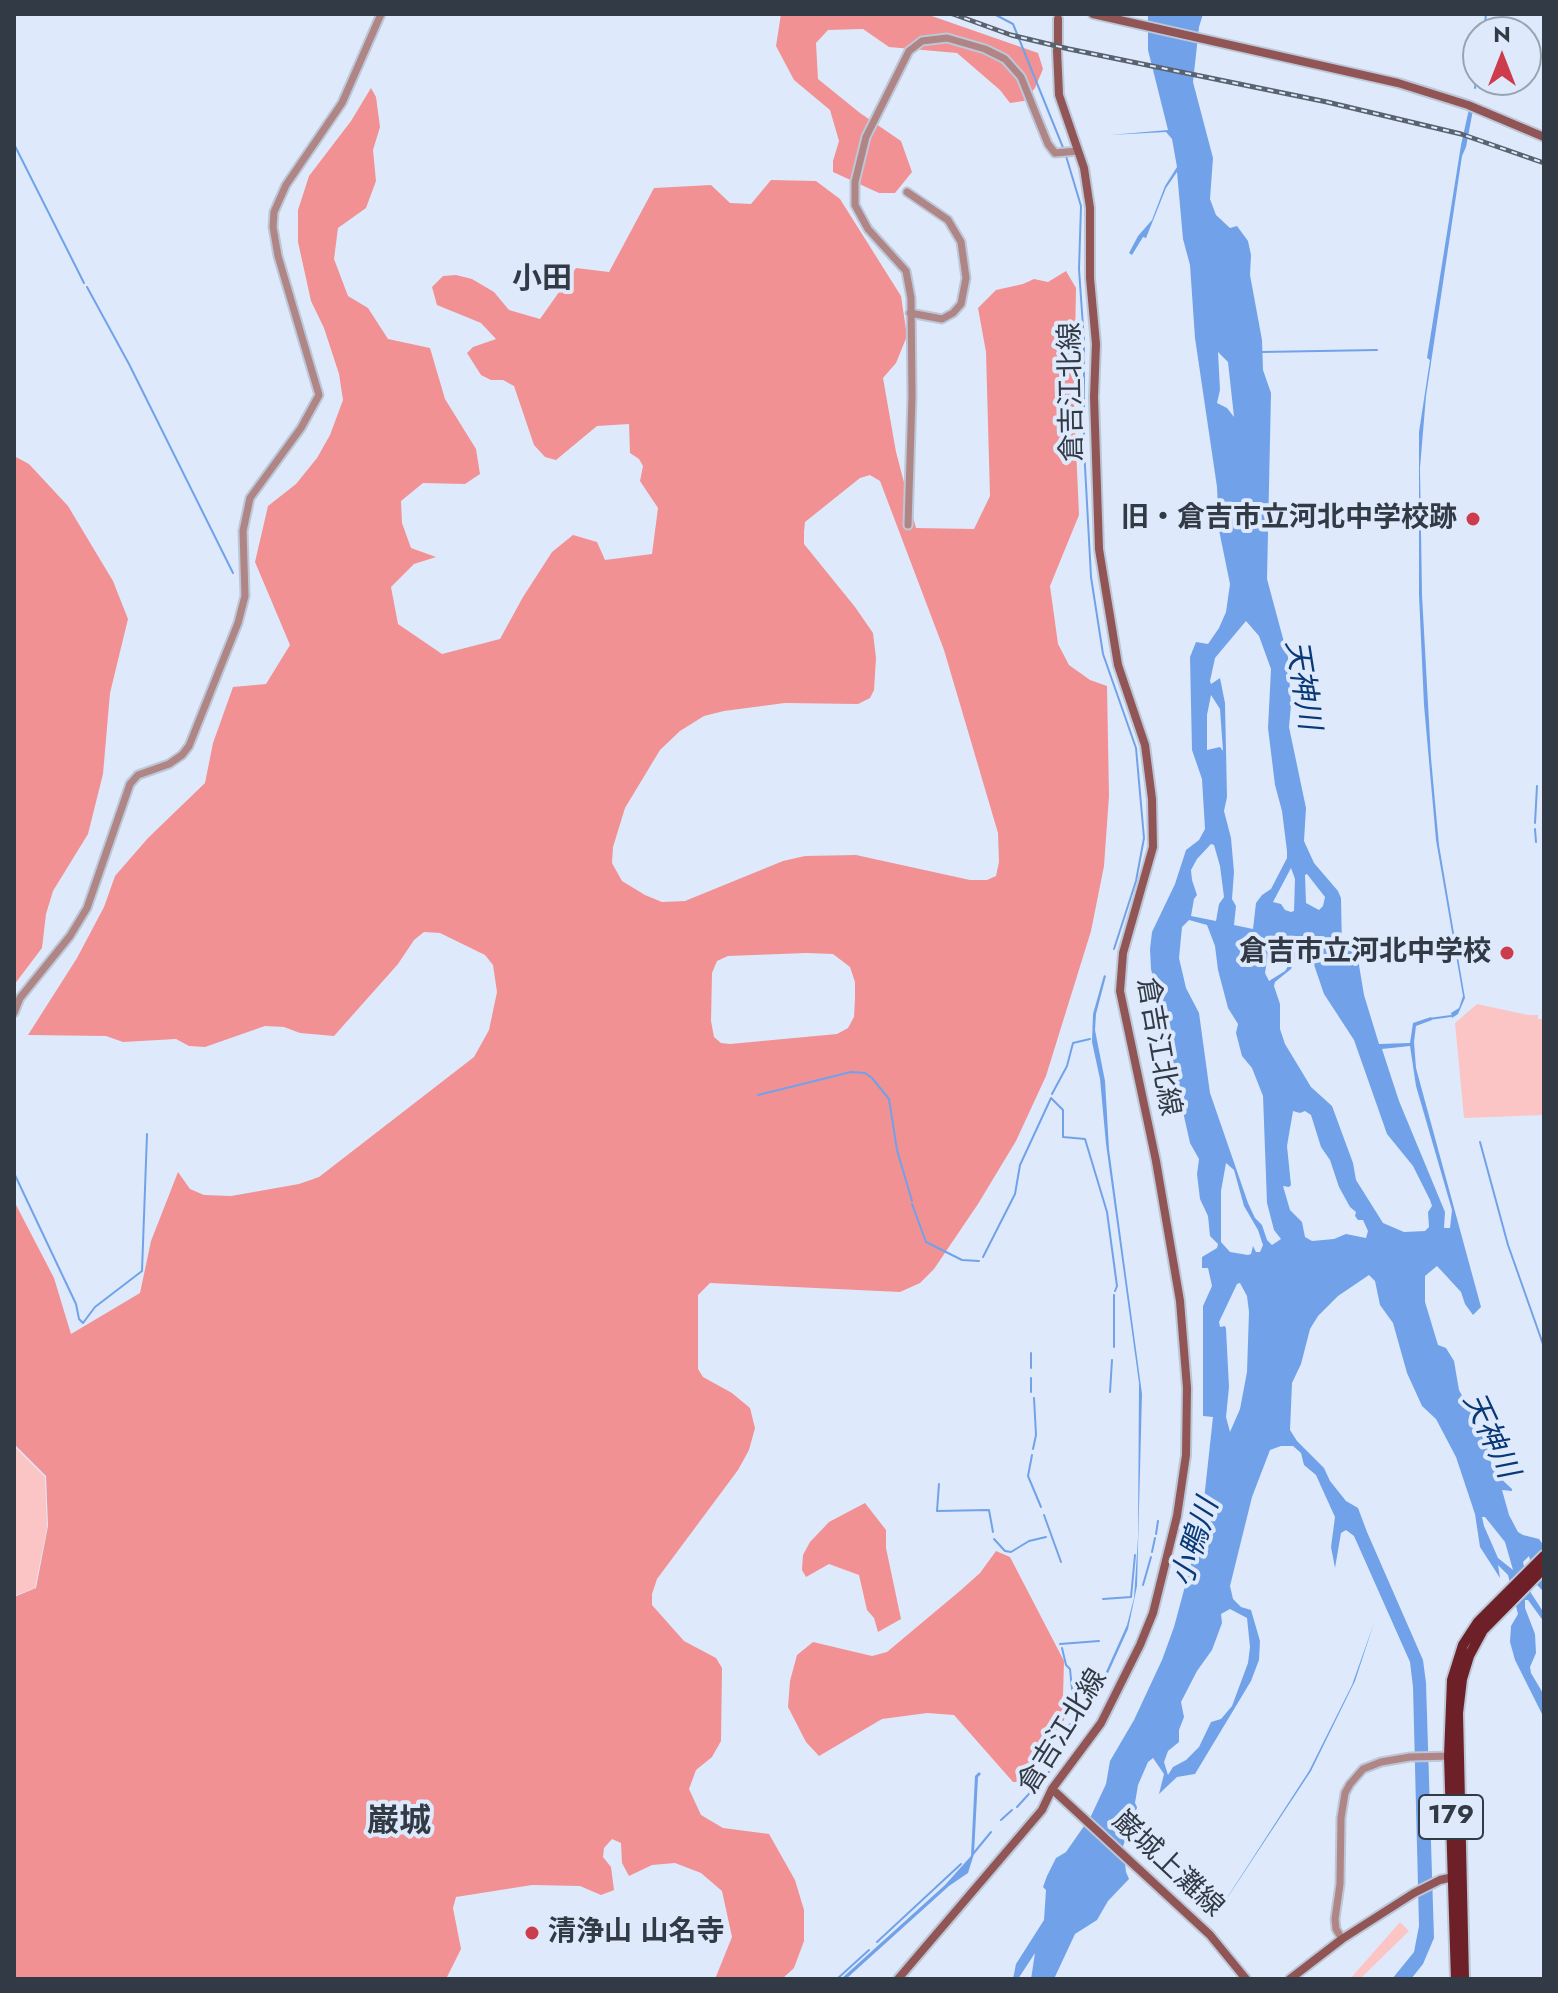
<!DOCTYPE html>
<meta charset="utf-8">
<style>
body{margin:0}
#map{position:relative;width:1558px;height:1993px;overflow:hidden;background:#deeafb;font-family:Jost,sans-serif}
canvas{display:block}
.frame{position:absolute;inset:0;border:16px solid #323a45;pointer-events:none}
.north{position:absolute;left:1462px;top:16px;width:80px;height:80px;box-sizing:border-box;background:#deeafb;border:2px solid #99a4b2;border-radius:50%;rotate:0deg;font-size:22px;font-weight:700;line-height:32px;text-align:center;color:#323a45}
.north::after{content:'';display:block;margin:auto;width:28px;height:36px;background:#cc3c4c;clip-path:polygon(50% 0,100% 100%,50% 72%,0 100%)}
</style>
<div id="map">
<canvas width="1558" height="1993"></canvas>
<div class="frame"></div>
<div class="north">N</div>
</div>
<script>
const c = document.querySelector('canvas').getContext('2d');
c.lineJoin = 'round';
function fill(path, color) {
  c.fillStyle = color;
  c.fill(path, 'evenodd');
}
function shape(rows) {
  const path = new Path2D();
  for (const r of rows) {
    path.moveTo(r[0], r[1]);
    for (let i = 2; i < r.length; i += 2) path.lineTo(r[i], r[i + 1]);
  }
  return path;
}
function trace(path, color, width, dash) {
  c.strokeStyle = color;
  c.lineWidth = width;
  c.lineCap = dash ? 'butt' : 'round';
  c.setLineDash(dash || []);
  c.stroke(path);
}
function write(font, color, halo, rows, align = 'center') {
  c.font = font + ' Jost,"Noto Sans JP",sans-serif';
  c.lineWidth = 8;
  c.setLineDash([]);
  c.textBaseline = 'middle';
  c.strokeStyle = halo;
  c.fillStyle = color;
  for (const [text, x, y, turn = 0] of rows) {
    c.save();
    c.translate(x, y);
    c.rotate((+turn || 0) * Math.PI / 180);
    c.textAlign = isNaN(turn) ? turn : align;
    if (halo) c.strokeText(text, 0, 0);
    c.fillText(text, 0, 0);
    c.restore();
  }
}
const green = shape([
 [1477,1004,1528,1015,1538,1015,1538,1019,1544,1019,1544,1115,1464,1118,1455,1023],
 [14,1446,45,1477,47,1528,35,1588,14,1596],
 [1400,1922,1409,1931,1360,1979,1350,1979]
]);
const forest = shape([
 [781,14,926,14,1038,53,1043,69,1035,88,1024,101,1010,103,1000,90,957,53,889,47,863,29,828,30,816,43,818,79,860,113,901,141,912,172,895,193,879,193,833,172,833,161,839,141,830,110,794,80,776,46],
 [371,88,376,97,380,127,373,150,376,181,366,208,338,228,334,259,348,296,368,308,388,339,430,348,445,399,476,449,480,474,465,484,423,483,401,501,402,523,411,548,436,557,414,564,391,587,398,624,442,654,500,639,523,597,552,552,573,535,597,542,605,560,652,554,658,508,640,481,643,466,639,459,630,453,629,424,597,426,556,460,545,457,534,445,514,386,503,380,491,380,481,375,467,353,473,347,496,339,481,323,437,305,432,287,443,276,456,275,472,279,494,292,509,310,540,319,576,268,609,272,654,188,711,185,730,203,751,204,771,180,816,181,840,199,901,296,907,336,896,363,883,378,896,452,916,528,974,529,990,496,986,352,978,308,996,290,1023,284,1034,279,1048,282,1066,271,1076,288,1074,403,1079,515,1050,586,1058,644,1069,665,1090,680,1107,686,1109,796,1104,866,1091,931,1046,1076,1016,1141,978,1204,934,1269,920,1283,900,1292,710,1283,698,1295,698,1369,703,1377,732,1393,750,1408,755,1428,749,1450,738,1470,657,1579,652,1594,652,1605,684,1641,716,1658,722,1668,721,1741,712,1757,696,1770,689,1789,701,1815,723,1828,769,1834,795,1880,804,1910,804,1941,794,1968,782,1979,715,1979,732,1937,722,1891,701,1873,675,1863,652,1865,629,1876,622,1863,621,1843,612,1839,604,1848,603,1857,611,1867,614,1890,601,1895,580,1886,532,1885,456,1897,453,1908,461,1949,446,1979,14,1979,14,1597,36,1588,48,1526,46,1476,14,1444,14,1201,54,1278,71,1334,140,1293,151,1241,178,1172,190,1189,204,1195,231,1196,299,1184,319,1177,474,1057,489,1030,497,992,493,965,485,955,440,933,424,932,414,940,398,964,334,1036,300,1033,284,1027,265,1026,205,1047,189,1046,176,1039,123,1042,106,1036,28,1035,77,958,104,907,115,876,148,838,205,783,213,743,233,687,266,684,290,645,255,562,268,506,296,484,317,458,330,435,343,400,339,374,324,328,311,301,298,242,298,210,309,176,351,121],
 [870,475,880,481,944,650,998,833,999,862,996,876,987,880,970,880,856,855,805,856,783,861,685,901,662,902,645,895,622,881,612,863,613,847,625,808,660,750,680,731,704,716,724,711,785,703,858,704,870,698,874,690,876,658,873,633,855,607,804,544,804,532,805,522,860,478],
 [806,953,833,954,850,967,855,982,855,999,854,1017,848,1028,837,1034,730,1044,721,1043,714,1037,711,1021,712,973,717,961,728,956],
 [14,456,29,464,68,506,113,581,128,619,110,693,103,774,88,834,53,891,46,914,42,948,14,985],
 [865,1503,886,1530,886,1548,901,1619,878,1632,874,1618,867,1610,859,1575,829,1564,806,1577,802,1570,803,1555,810,1542,829,1522],
 [996,1551,1010,1557,1064,1661,1063,1697,1066,1712,1064,1720,1049,1741,1027,1782,1013,1782,954,1715,927,1713,882,1719,819,1756,806,1742,788,1707,790,1681,797,1655,813,1642,872,1656,887,1652,961,1590,980,1573]
]);
const water = shape([
 [1148,14,1203,14,1199,27,1193,82,1213,158,1210,199,1216,215,1230,228,1237,226,1248,241,1251,255,1250,275,1262,340,1263,370,1271,393,1267,579,1288,657,1291,705,1289,727,1306,808,1304,841,1314,863,1338,891,1341,898,1342,949,1357,953,1364,995,1379,1044,1410,1043,1413,1023,1431,1017,1432,1020,1416,1026,1414,1042,1416,1068,1481,1307,1473,1315,1465,1304,1461,1292,1437,1266,1425,1276,1425,1302,1438,1345,1446,1348,1454,1361,1459,1390,1488,1444,1487,1454,1497,1475,1512,1489,1512,1491,1502,1490,1509,1515,1518,1532,1523,1535,1539,1539,1544,1546,1544,1592,1537,1585,1529,1556,1523,1562,1531,1593,1544,1613,1544,1622,1528,1600,1525,1600,1525,1608,1535,1634,1536,1653,1530,1667,1531,1673,1544,1695,1544,1718,1515,1660,1510,1642,1511,1626,1518,1614,1508,1575,1498,1565,1500,1578,1480,1547,1475,1514,1456,1457,1436,1419,1422,1406,1407,1373,1393,1323,1380,1305,1375,1281,1369,1275,1338,1296,1318,1316,1310,1329,1301,1364,1292,1383,1290,1430,1297,1441,1324,1468,1330,1481,1346,1501,1358,1508,1367,1532,1423,1660,1426,1683,1434,1938,1423,1964,1411,1979,1392,1979,1414,1952,1419,1926,1413,1687,1410,1662,1354,1536,1346,1530,1341,1533,1335,1568,1331,1547,1335,1517,1320,1484,1316,1475,1304,1465,1301,1453,1293,1446,1281,1446,1270,1450,1252,1497,1230,1586,1233,1599,1241,1607,1251,1610,1260,1641,1259,1660,1251,1681,1195,1774,1177,1777,1159,1794,1164,1774,1153,1758,1148,1762,1138,1785,1135,1803,1137,1807,1135,1817,1123,1846,1126,1872,1129,1879,1108,1901,1097,1920,1075,1934,1054,1979,1031,1979,1035,1953,1018,1979,1013,1979,1016,1964,1044,1920,1046,1890,1043,1887,1047,1876,1056,1858,1066,1852,1091,1816,1106,1784,1110,1761,1134,1720,1162,1660,1174,1627,1201,1527,1213,1417,1203,1416,1203,1306,1212,1286,1208,1268,1202,1268,1202,1257,1217,1248,1218,1244,1210,1236,1208,1216,1200,1199,1197,1174,1199,1159,1190,1143,1151,969,1150,949,1152,932,1175,884,1186,850,1199,840,1205,829,1202,779,1192,750,1190,657,1196,642,1208,644,1219,628,1226,612,1230,584,1219,530,1217,487,1195,338,1190,265,1183,239,1177,172,1166,188,1146,238,1143,237,1132,255,1129,253,1138,236,1152,220,1165,186,1177,167,1172,139,1166,132,1110,135,1168,130,1148,50],
 [1218,352,1228,362,1234,417,1227,408,1217,403,1220,390],
 [1246,621,1259,636,1271,669,1268,728,1275,785,1282,811,1287,851,1287,858,1271,889,1262,895,1256,903,1253,929,1234,925,1236,906,1232,899,1234,872,1231,838,1224,811,1227,797,1225,703,1220,678,1211,684,1210,681,1215,658],
 [1211,695,1220,709,1223,751,1220,747,1207,750,1207,715],
 [1211,844,1214,845,1220,866,1224,897,1219,904,1216,921,1191,916,1194,899,1197,895,1192,880,1191,870,1197,859],
 [1291,868,1295,879,1294,911,1291,912,1285,910,1281,904,1273,902],
 [1307,874,1325,897,1323,906,1319,910,1306,903,1305,875],
 [1189,920,1207,925,1215,946,1218,970,1228,1008,1238,1024,1236,1033,1242,1056,1252,1068,1263,1096,1267,1203,1274,1230,1281,1239,1272,1245,1267,1240,1262,1225,1255,1218,1248,1203,1210,1093,1199,1013,1186,988,1179,958,1182,927],
 [1276,936,1285,938,1292,960,1285,971,1269,981,1265,973,1270,942],
 [1300,944,1306,946,1310,953,1324,994,1354,1040,1387,1134,1413,1166,1430,1200,1432,1206,1428,1212,1429,1227,1425,1231,1404,1232,1383,1223,1356,1180,1353,1163,1332,1106,1311,1087,1285,1044,1280,1029,1280,1004,1274,986,1275,982,1291,969],
 [1410,1046,1416,1086,1452,1210,1450,1228,1444,1228,1445,1212,1399,1101,1382,1049],
 [1293,1111,1300,1113,1305,1111,1311,1115,1321,1147,1330,1160,1339,1187,1350,1207,1356,1212,1355,1216,1358,1220,1363,1220,1368,1231,1366,1238,1346,1234,1334,1239,1312,1241,1305,1237,1302,1222,1290,1210,1283,1186,1289,1187,1291,1185,1287,1146],
 [1226,1163,1234,1170,1244,1206,1258,1230,1263,1245,1260,1252,1256,1252,1253,1246,1251,1254,1248,1255,1230,1252,1221,1242,1221,1191],
 [1240,1283,1247,1296,1249,1312,1247,1372,1240,1409,1230,1432,1226,1417,1229,1387,1226,1329,1225,1326,1220,1327,1219,1322,1237,1284],
 [1482,1517,1485,1517,1505,1542,1513,1570,1498,1558,1484,1526],
 [1230,1609,1247,1618,1250,1647,1248,1663,1232,1706,1221,1719,1211,1722,1199,1747,1186,1760,1173,1767,1168,1775,1164,1762,1168,1751,1179,1742,1179,1730,1184,1717,1181,1702,1197,1671,1212,1650,1222,1623,1221,1614],
 [1469,109,1473,110,1466,147,1462,156,1426,396,1420,468,1422,595,1431,758,1439,845,1465,998,1458,1014,1452,1018,1451,1013,1459,1008,1463,996,1436,840,1424,705,1419,595,1419,432,1430,360,1427,358,1461,145],
 [1104,975,1106,976,1096,1014,1095,1030,1105,1081,1109,1149,1142,1394,1137,1586,1128,1629,1090,1713,1065,1729,1064,1727,1088,1712,1127,1625,1134,1598,1138,1538,1139,1383,1106,1144,1100,1079,1092,1042,1093,1014],
 [1374,1623,1355,1681,1311,1771,1210,1924,1309,1771,1352,1685],
 [979,1772,981,1774,978,1777,974,1854,968,1873,949,1886,846,1979,841,1979,945,1885,971,1856,975,1776]
]);
const stream = shape([
 [994,14,1013,24,1064,150],
 [1484,32,1486,14],
 [1475,88,1478,69],
 [14,144,84,283],
 [1066,156,1081,206,1079,269,1084,341,1084,448,1091,577,1103,654,1136,748,1144,838,1136,881,1114,949],
 [87,287,129,364,233,573],
 [1262,352,1377,350],
 [1535,823,1537,786],
 [1535,829,1536,842],
 [1429,1019,1451,1016],
 [1052,1094,1067,1066,1073,1043,1090,1039],
 [758,1095,851,1072,865,1073,872,1078,889,1099,897,1150,912,1201],
 [1480,1142,1508,1245,1544,1347],
 [14,1173,76,1304,79,1319,83,1323,95,1307,142,1271,147,1134],
 [912,1204,926,1242,962,1260,979,1261],
 [983,1257,1015,1194,1020,1165,1051,1098,1063,1110,1063,1137,1085,1139,1107,1212,1117,1286,1115,1291],
 [1114,1295,1114,1347],
 [1031,1353,1031,1368],
 [1031,1378,1031,1392],
 [1110,1392,1112,1360],
 [1033,1449,1036,1435,1034,1398],
 [1032,1455,1028,1476,1041,1507],
 [939,1484,937,1511,989,1510,993,1532],
 [1044,1515,1061,1562],
 [1156,1534,1158,1521],
 [994,1539,1005,1551,1011,1552,1029,1541,1046,1537],
 [1152,1552,1155,1538],
 [1143,1585,1151,1557],
 [1103,1599,1131,1597,1135,1555],
 [1060,1644,1099,1641],
 [1062,1648,1066,1665,1070,1669,1075,1719],
 [1017,1807,1049,1772,1074,1725],
 [1001,1820,1012,1810],
 [973,1854,991,1832],
 [877,1942,961,1864],
 [837,1979,869,1950]
]);
const tertiary = shape([
 [907,192,948,220,961,242,966,278,961,304,953,313,942,319,910,313],
 [908,525,912,397,911,298,906,271,868,229,855,205,855,182,866,137,909,51,922,41,947,38,985,49,1005,59,1021,77,1048,144,1055,153,1078,151],
 [14,1013,20,998,70,936,87,908,130,784,138,775,169,764,182,755,189,746,238,623,245,596,243,531,250,498,301,428,319,395,278,256,273,227,274,212,286,185,342,103,381,14],
 [1342,1939,1336,1929,1335,1919,1340,1884,1341,1818,1345,1793,1350,1784,1363,1769,1381,1762,1410,1757,1453,1756]
]);
const secondary = shape([
 [1093,14,1398,83,1468,105,1544,137],
 [1058,43,1058,19],
 [1052,1789,1210,1935,1246,1979],
 [898,1979,1042,1810,1052,1789,1101,1723,1140,1645,1153,1613,1177,1516,1186,1455,1187,1388,1180,1301,1156,1161,1120,991,1123,953,1153,847,1152,799,1145,745,1118,665,1099,549,1094,397,1096,344,1090,278,1090,208,1084,168,1059,95,1057,50],
 [1290,1979,1342,1939,1414,1893,1440,1880,1458,1876]
]);
const trunk = shape([
 [1456,1979,1449,1756,1452,1680,1463,1645,1478,1622,1544,1556],
 [1464,1979,1458,1713,1462,1679,1469,1656,1483,1630,1544,1568]
]);
const rail = shape([
 [953,14,1011,35,1069,49,1327,102,1461,134,1544,163]
]);
const markers = [
 [1473,519,8,"#cc3c4c"],
 [1507,953,8,"#cc3c4c"],
 [532,1933,8,"#cc3c4c"]
];
const shields = [
 [1451,1817,64]
];
const shieldNames = [
 ["179",1451,1817]
];
const streetNames = [
 ["倉吉江北線",1073,392,-91],
 ["倉吉江北線",1157,1047,80],
 ["倉吉江北線",1064,1732,-58],
 ["巌城上灘線",1167,1865,43]
];
const poiNames = [
 ["旧・倉吉市立河北中学校跡",1457,519],
 ["倉吉市立河北中学校",1491,953],
 ["清浄山 山名寺",548,1933,"left"]
];
const neighbourhoodNames = [
 ["小田",542,281]
];
const waterNames = [
 ["天神川",1301,685,81],
 ["天神川",1489,1436,65],
 ["小鴨川",1197,1543,-72]
];
const quarterNames = [
 ["巌城",399,1823]
];
fill(green, '#fcc5c5');
fill(forest, '#f29193');
fill(water, '#71a2e9');
trace(stream, '#71a2e9', 2);
trace(tertiary, '#bcc7d7', 11);
trace(secondary, '#bcc7d7', 12);
trace(trunk, '#bcc7d7', 14);
trace(tertiary, '#b08585', 7);
trace(secondary, '#915556', 8);
trace(trunk, '#6d2028', 10);
trace(rail, '#59626e', 5);
trace(rail, '#deeafb', 2, [6]);
for (const [x, y, r, color] of markers) {
  const dot = new Path2D();
  dot.arc(x, y, r, 0, 2 * Math.PI);
  c.fillStyle = color;
  c.fill(dot);
  trace(dot, '#deeafb', 3);
}
for (const [x, y, w] of shields) {
  const box = new Path2D();
  box.roundRect(x - w / 2, y - 22, w, 44, 6);
  c.fillStyle = '#deeafb';
  c.fill(box);
  trace(box, '#323a45', 2);
}
write('bold 26px', '#323a45', null, shieldNames);
write('28px', '#323a45', '#deeafb', streetNames);
write('bold 28px', '#323a45', '#deeafb', poiNames, 'right');
write('bold 30px', '#323a45', '#deeafb', neighbourhoodNames);
write('italic 30px', '#093977', '#deeafb', waterNames);
write('bold 32px', '#323a45', '#deeafb', quarterNames);
</script>
